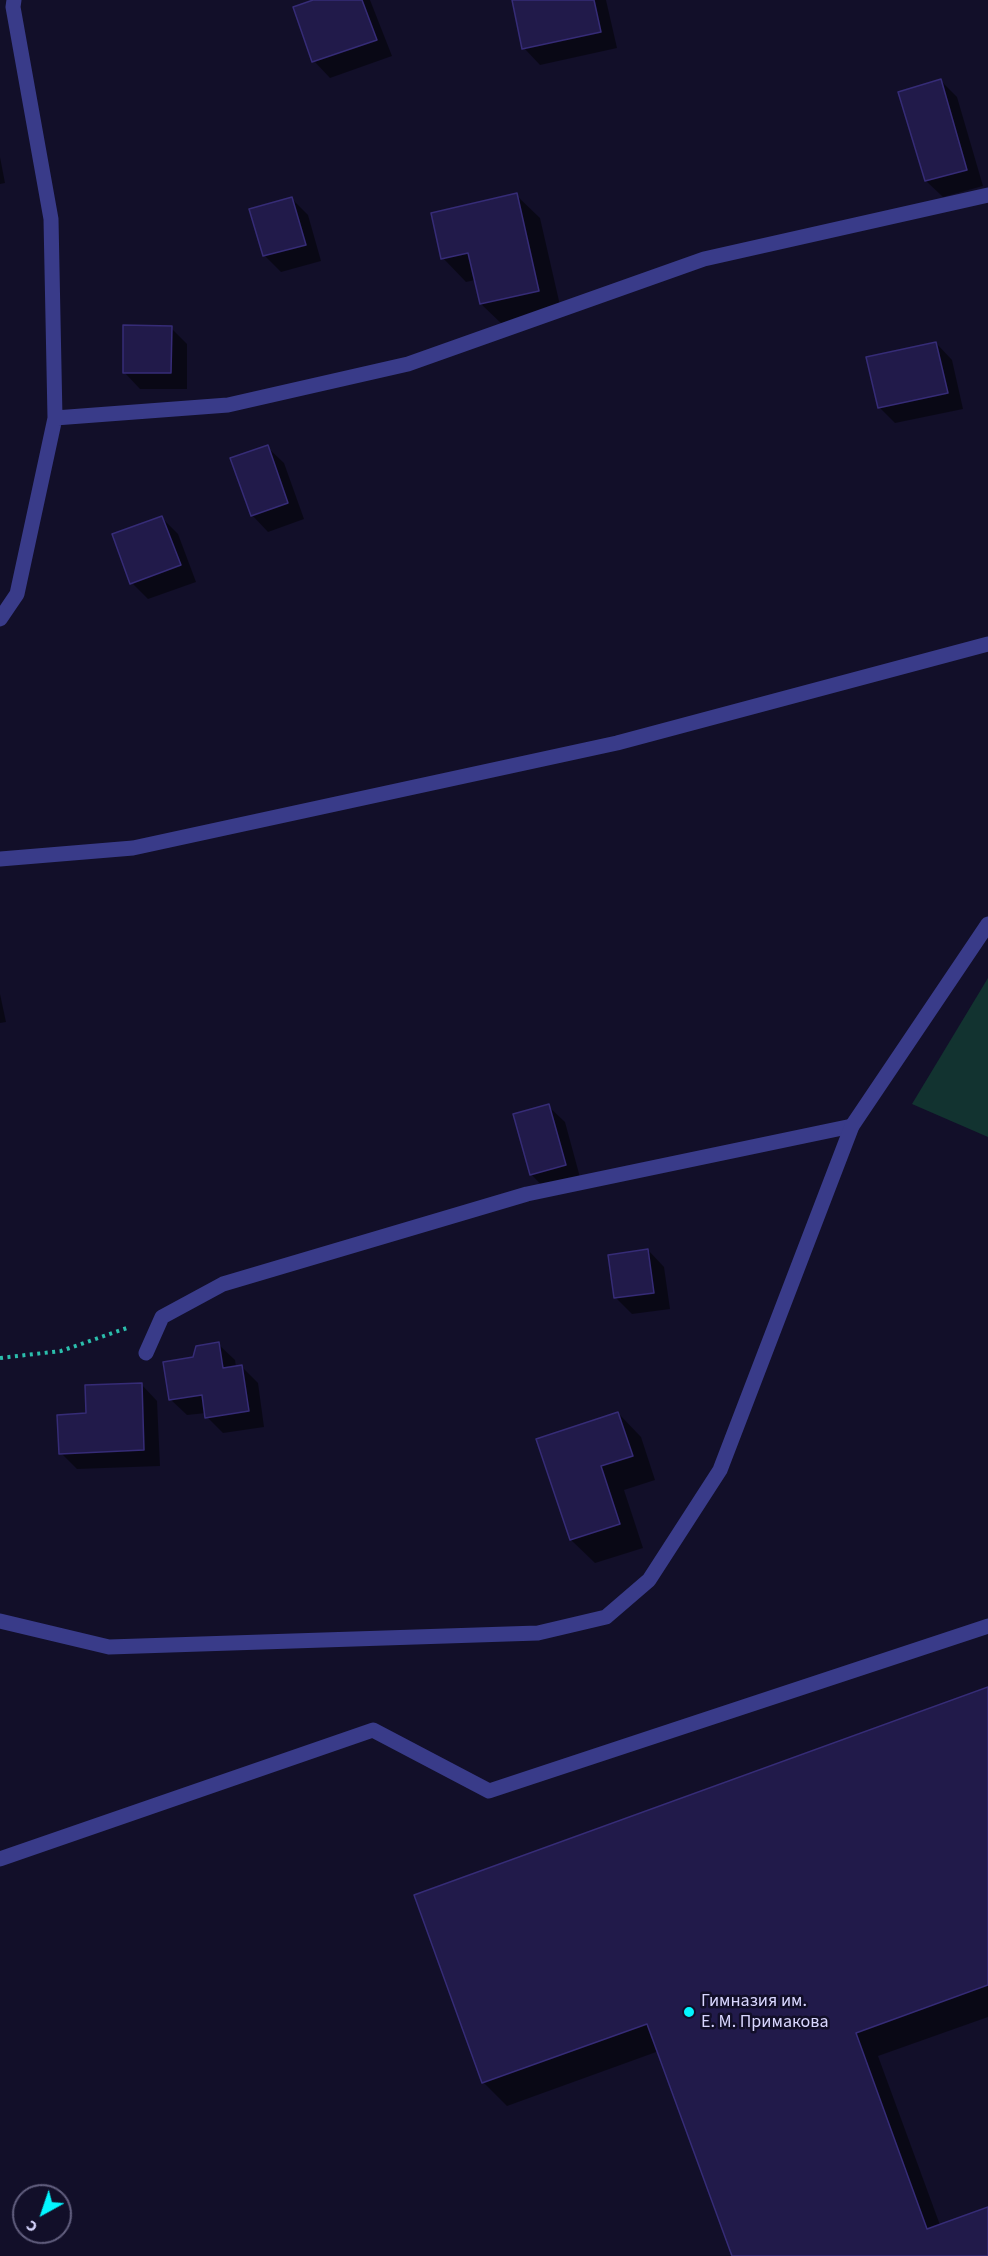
<!DOCTYPE html>
<meta charset="utf-8">
<style>
body{margin:0}
#map{position:relative;width:988px;height:2256px;overflow:hidden;background:#120f29;font-family:"Source Sans 3",sans-serif}
canvas{display:block}
.north{position:absolute;left:12px;top:2184px;width:60px;height:60px;box-sizing:border-box;background:#120f29;border:2px solid #625f7f;border-radius:50%;rotate:220deg;font-size:16px;font-weight:700;line-height:24px;text-align:center;color:#d9d7ff}
.north::after{content:'';display:block;margin:auto;width:21px;height:27px;background:#03f6ff;clip-path:polygon(50% 0,100% 100%,50% 72%,0 100%)}
</style>
<div id="map">
<canvas width="988" height="2256"></canvas>
<div class="north">С</div>
</div>
<script>
const c = document.querySelector('canvas').getContext('2d');
c.lineJoin = 'round';
function fill(path, color) {
  c.fillStyle = color;
  c.fill(path, 'evenodd');
}
function shape(rows) {
  const path = new Path2D();
  for (const r of rows) {
    path.moveTo(r[0], r[1]);
    for (let i = 2; i < r.length; i += 2) path.lineTo(r[i], r[i + 1]);
  }
  return path;
}
function trace(path, color, width, dash) {
  c.strokeStyle = color;
  c.lineWidth = width;
  c.lineCap = dash ? 'butt' : 'round';
  c.setLineDash(dash || []);
  c.stroke(path);
}
function write(font, color, halo, rows, align = 'center') {
  c.font = font + ' "Source Sans 3",sans-serif';
  c.lineWidth = 5;
  c.setLineDash([]);
  c.textBaseline = 'middle';
  c.strokeStyle = halo;
  c.fillStyle = color;
  for (const [text, x, y, turn = 0] of rows) {
    c.save();
    c.translate(x, y);
    c.rotate((+turn || 0) * Math.PI / 180);
    c.textAlign = isNaN(turn) ? turn : align;
    if (halo) c.strokeText(text, 0, 0);
    c.fillText(text, 0, 0);
    c.restore();
  }
}
const green = shape([
 [988,978,988,1137,912,1104]
]);
const shadow = shape([
 [318,0,370,0,392,56,330,78,314,61],
 [513,0,606,0,617,48,540,65,524,48],
 [941,81,957,97,983,186,943,197,926,181],
 [0,157,5,183,0,184],
 [516,195,540,218,562,314,505,327,481,304,475,280,466,282,443,258],
 [292,199,308,215,321,261,281,272,264,255],
 [171,328,187,344,187,389,140,389,124,372],
 [936,343,952,360,963,409,895,423,879,407],
 [267,447,284,463,304,519,268,532,252,515],
 [162,518,178,534,196,582,148,599,132,583],
 [0,994,6,1022,0,1023],
 [548,1106,565,1122,581,1181,547,1191,531,1174],
 [648,1250,664,1267,670,1309,632,1314,615,1297],
 [218,1344,235,1360,236,1367,241,1366,258,1383,264,1427,223,1433,207,1417,206,1413,187,1415,170,1399,194,1358],
 [141,1384,157,1401,160,1466,77,1469,61,1453,88,1415],
 [618,1413,641,1437,655,1480,624,1490,643,1548,595,1563,571,1540],
 [988,1688,988,2017,878,2056,940,2225,988,2208,988,2256,733,2256,659,2051,507,2106,484,2083,416,1896]
]);
const building = shape([
 [313,0,362,0,377,40,312,62,293,7,313,0],
 [512,0,594,0,601,32,522,49,512,0],
 [941,79,967,170,925,181,898,92,941,79],
 [517,193,539,291,480,304,468,253,441,259,431,213,517,193],
 [292,197,306,245,263,256,249,209,292,197],
 [123,325,172,326,171,373,123,373,123,325],
 [936,342,948,393,878,408,866,357,936,342],
 [268,445,288,503,251,516,230,458,268,445],
 [162,516,181,565,130,584,112,534,162,516],
 [549,1104,566,1165,530,1175,513,1114,549,1104],
 [648,1249,654,1293,614,1298,608,1255,648,1249],
 [219,1342,223,1368,242,1365,249,1411,205,1418,202,1395,169,1400,163,1362,193,1357,196,1346,219,1342],
 [142,1383,144,1450,59,1454,57,1415,86,1413,85,1385,142,1383],
 [618,1412,633,1456,601,1466,620,1524,570,1540,536,1439,618,1412],
 [988,1687,988,1985,856,2033,927,2229,988,2207,988,2256,732,2256,647,2024,482,2083,414,1895,988,1687]
]);
const path = shape([
 [0,1358,61,1351,127,1328]
]);
const lane = shape([
 [55,418,228,405,408,364,704,259,988,195],
 [0,619,17,594,55,418,51,219,13,7,14,0],
 [0,859,133,848,617,743,988,644],
 [146,1353,162,1317,223,1284,527,1194,852,1126],
 [0,1859,373,1730,489,1791,988,1626]
]);
const street = shape([
 [0,1621,109,1647,538,1633,606,1617,649,1580,720,1470,852,1126,988,924]
]);
const markers = [
 [689,2012,6,"#03f6ff"]
];
const poiNames = [
 ["Гимназия им.",701,2002],
 ["Е. М. Примакова",701,2023]
];
fill(green, '#123330');
fill(shadow, '#0007');
fill(building, '#211a4a');
trace(building, '#362c77', 1.5);
trace(path, '#2bbeac', 4, [3, 4.5]);
trace(lane, '#393b89', 15);
trace(street, '#393b89', 15);
for (const [x, y, r, color] of markers) {
  const dot = new Path2D();
  dot.arc(x, y, r, 0, 2 * Math.PI);
  c.fillStyle = color;
  c.fill(dot);
  trace(dot, '#120f29', 2);
}
write('18px', '#d9d7ff', '#120f29', poiNames, 'left');
</script>
